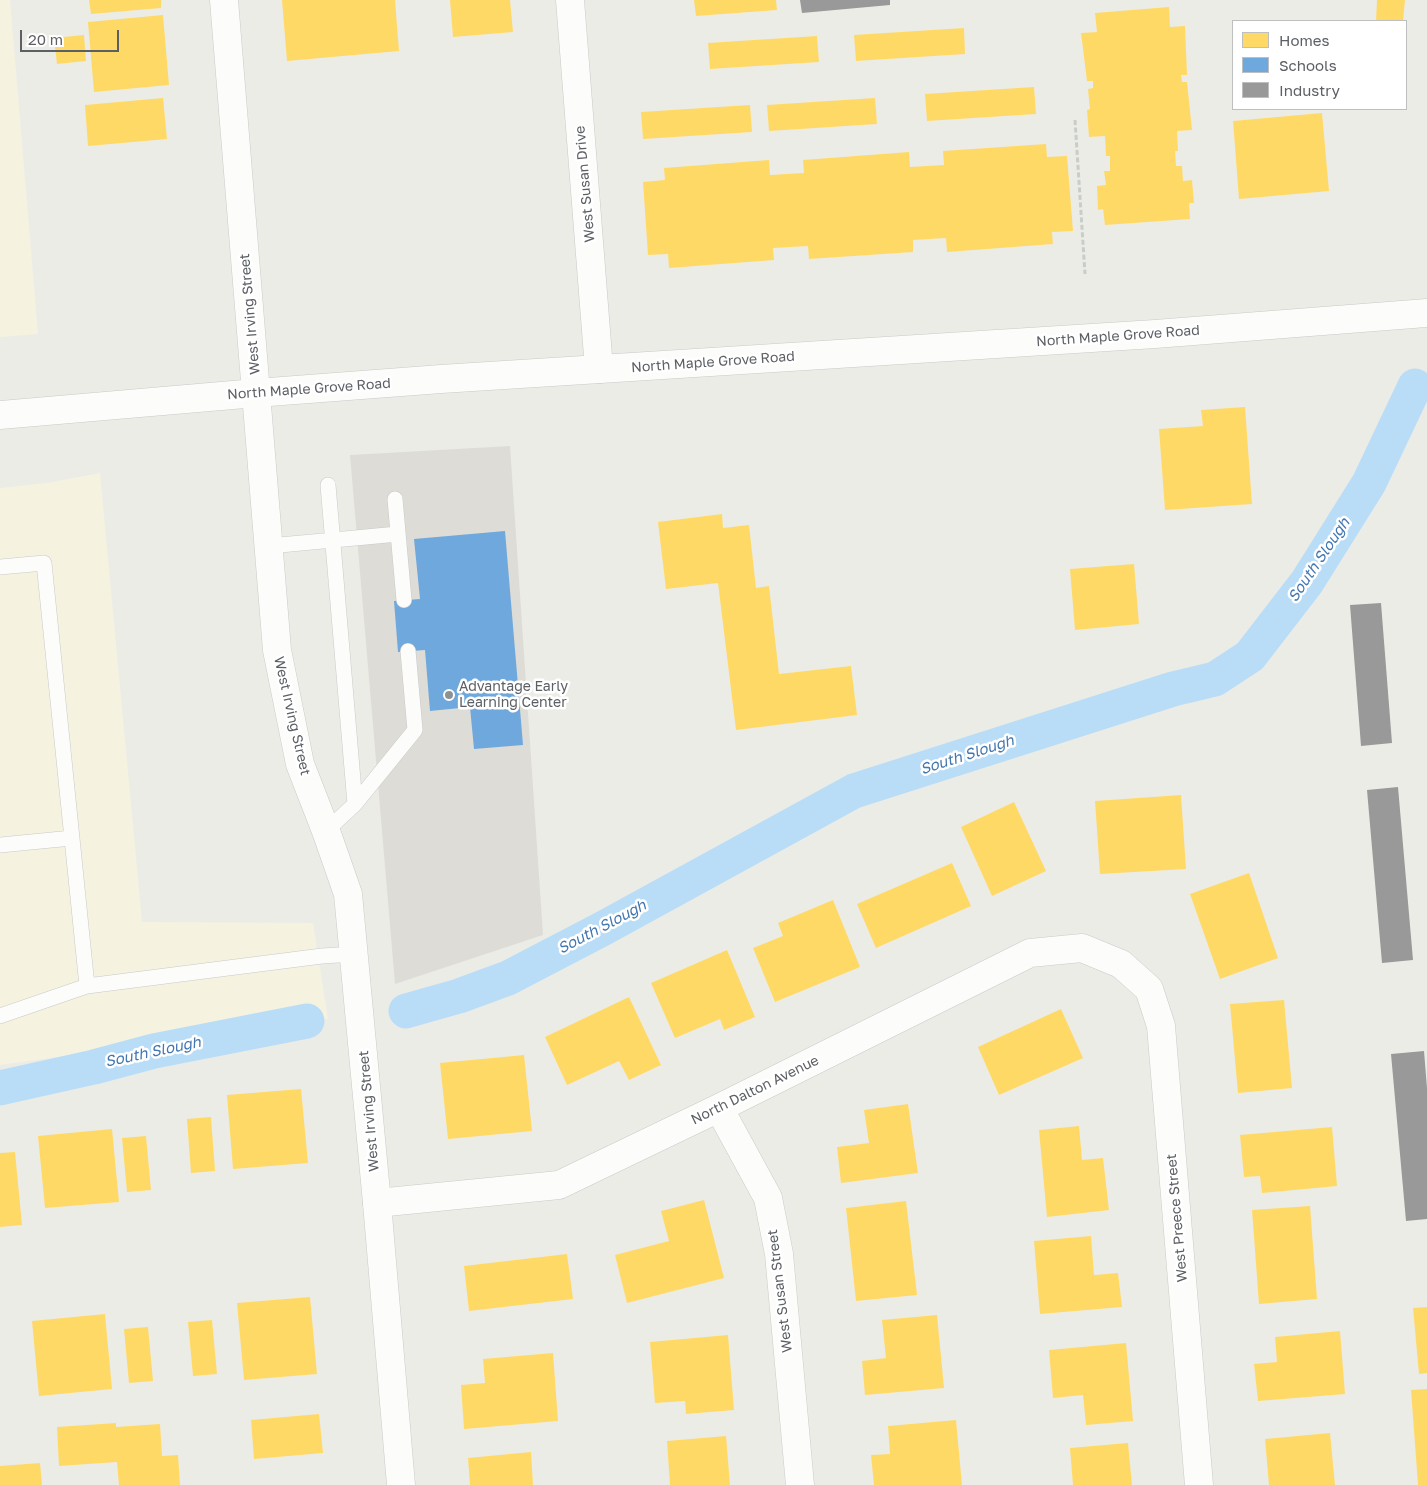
<!DOCTYPE html>
<style>
body{margin:0}
#map{position:relative;width:1427px;height:1485px;overflow:hidden;background:#ecece7;font-family:"Golos Text",sans-serif}
canvas{display:block}
.legend{position:absolute;left:1232px;top:20px;width:175px;height:90px;box-sizing:border-box;background:#fff;border:1px solid #bebfc1;margin:0;padding:6px 9px;list-style:none;font-size:15px;color:#5c6065}
.legend li{display:flex;align-items:center;gap:10px;height:25px}
.legend b{width:25px;border:1px solid #bebfc1}
.scale{position:absolute;left:20px;top:30px;width:99px;height:22px;box-sizing:border-box;border:2px solid #5c6065;border-top:0;padding-left:6px;font-size:15px;line-height:18px;white-space:nowrap;color:#5c6065;-webkit-text-stroke:4px #fff;paint-order:stroke}
</style>
<div id="map">
<canvas width="1427" height="1485"></canvas>
<ul class="legend">
<li><b style="height:14px;background:#ffd966"></b>Homes</li>
<li><b style="height:14px;background:#6fa8dc"></b>Schools</li>
<li><b style="height:14px;background:#999"></b>Industry</li>
</ul>
<div class="scale">20 m</div>
</div>
<script>
const c = document.querySelector('canvas').getContext('2d');
c.lineJoin = 'round';
function fill(path, color) {
  c.fillStyle = color;
  c.fill(path, 'evenodd');
}
function shape(rows) {
  const path = new Path2D();
  for (const r of rows) {
    path.moveTo(r[0], r[1]);
    for (let i = 2; i < r.length; i += 2) path.lineTo(r[i], r[i + 1]);
  }
  return path;
}
function trace(path, color, width, dash) {
  c.strokeStyle = color;
  c.lineWidth = width;
  c.lineCap = dash ? 'butt' : 'round';
  c.setLineDash(dash || []);
  c.stroke(path);
}
function write(font, color, halo, rows, align = 'center') {
  c.font = font + ' "Golos Text",sans-serif';
  c.lineWidth = 5;
  c.setLineDash([]);
  c.textBaseline = 'middle';
  c.strokeStyle = halo;
  c.fillStyle = color;
  for (const [text, x, y, turn = 0] of rows) {
    c.save();
    c.translate(x, y);
    c.rotate((+turn || 0) * Math.PI / 180);
    c.textAlign = isNaN(turn) ? turn : align;
    if (halo) c.strokeText(text, 0, 0);
    c.fillText(text, 0, 0);
    c.restore();
  }
}
const commercial = shape([
 [0,0,10,0,38,334,0,337],
 [100,473,142,922,313,923,328,1019,0,1065,0,488,47,483]
]);
const education = shape([
 [510,446,543,935,395,984,350,455]
]);
const homes = shape([
 [89,0,161,0,161,8,91,14],
 [282,0,395,0,399,51,287,61],
 [450,0,510,0,513,32,453,37],
 [694,0,776,0,777,10,696,16],
 [1377,0,1405,0,1403,21,1376,21],
 [1169,7,1170,27,1185,26,1187,75,1181,75,1182,82,1187,82,1192,130,1177,131,1178,151,1175,151,1176,166,1182,166,1183,181,1192,180,1194,203,1189,203,1190,219,1105,225,1103,209,1098,210,1097,186,1106,185,1104,171,1110,171,1110,156,1106,156,1105,136,1089,137,1087,110,1090,109,1088,89,1093,88,1093,81,1087,81,1081,33,1097,32,1095,13],
 [163,15,169,85,94,92,88,22],
 [964,28,965,54,856,61,854,35],
 [84,35,86,61,57,64,54,38],
 [817,36,819,62,710,69,708,43],
 [1034,87,1036,114,927,121,925,94],
 [163,98,167,139,88,146,85,105],
 [875,98,877,124,769,131,767,105],
 [750,105,752,132,643,139,641,112],
 [1322,113,1329,191,1239,199,1233,121],
 [1046,144,1047,157,1067,156,1073,231,1052,232,1053,244,947,252,946,238,913,240,913,252,809,259,808,246,773,248,774,260,669,268,668,254,648,255,643,182,665,180,664,168,769,160,770,175,804,173,803,160,909,152,910,167,944,165,943,151],
 [1245,407,1252,504,1165,510,1159,429,1203,426,1201,410],
 [722,514,723,528,749,525,756,588,769,586,779,674,851,666,857,715,736,730,718,583,666,589,658,522],
 [1134,564,1139,624,1075,630,1070,569],
 [1181,795,1186,869,1100,874,1095,801],
 [1014,802,1046,871,992,896,961,827],
 [952,863,971,906,876,948,857,904],
 [1249,873,1278,958,1220,979,1190,894],
 [833,900,860,967,775,1002,753,948,783,936,778,923],
 [727,950,755,1017,724,1030,720,1019,675,1038,651,983],
 [629,997,661,1065,629,1080,619,1061,567,1085,545,1037],
 [1284,1000,1292,1088,1238,1093,1230,1004],
 [1061,1009,1083,1058,999,1095,978,1047],
 [524,1055,532,1131,448,1139,440,1063],
 [301,1089,308,1163,233,1169,227,1095],
 [908,1104,918,1173,841,1183,837,1147,869,1143,864,1110],
 [211,1117,215,1171,191,1173,187,1119],
 [1079,1126,1082,1160,1103,1158,1109,1210,1047,1217,1039,1130],
 [1332,1127,1337,1186,1262,1193,1260,1176,1244,1177,1240,1135],
 [112,1129,119,1202,45,1208,38,1136],
 [146,1136,151,1190,127,1192,122,1138],
 [15,1152,22,1225,0,1227,0,1153],
 [704,1200,724,1278,627,1303,615,1255,669,1241,661,1211],
 [906,1201,917,1295,856,1301,846,1208],
 [1310,1206,1317,1299,1259,1304,1252,1210],
 [1091,1236,1094,1275,1118,1273,1122,1307,1040,1314,1034,1241],
 [567,1254,573,1299,469,1311,464,1266],
 [310,1297,317,1374,244,1380,237,1303],
 [1427,1307,1427,1373,1419,1374,1413,1308],
 [105,1314,112,1389,39,1396,32,1321],
 [937,1315,944,1388,865,1395,862,1361,886,1358,882,1320],
 [212,1320,217,1374,193,1376,188,1322],
 [148,1327,153,1381,129,1383,124,1329],
 [1340,1331,1345,1394,1258,1401,1254,1364,1277,1362,1275,1337],
 [728,1335,734,1410,686,1414,685,1401,655,1403,650,1342],
 [1126,1343,1133,1421,1086,1425,1083,1395,1053,1398,1049,1350],
 [553,1353,558,1421,464,1429,461,1385,485,1383,483,1359],
 [1427,1389,1427,1485,1418,1485,1411,1390],
 [319,1414,323,1453,254,1459,251,1420],
 [956,1420,962,1485,874,1485,871,1455,890,1454,888,1426],
 [116,1423,116,1427,160,1424,162,1456,178,1455,180,1485,119,1485,117,1462,59,1466,57,1427],
 [1330,1433,1335,1485,1269,1485,1265,1439],
 [726,1436,730,1485,670,1485,667,1441],
 [1128,1443,1132,1485,1073,1485,1070,1448],
 [531,1452,533,1485,470,1485,468,1458],
 [40,1463,42,1485,0,1485,0,1466]
]);
const schools = shape([
 [505,531,523,745,474,749,470,707,430,711,425,650,398,652,394,601,420,599,414,539]
]);
const industry = shape([
 [800,0,890,0,890,5,802,13],
 [1381,603,1392,743,1361,746,1350,605],
 [1398,787,1413,960,1382,963,1367,790],
 [1424,1051,1427,1088,1427,1219,1406,1221,1391,1054]
]);
const canal = shape([
 [406,1011,459,996,508,978,602,929,854,791,1173,689,1215,679,1250,656,1307,582,1369,483,1415,386],
 [0,1088,94,1067,154,1051,307,1021]
]);
const path = shape([
 [1075,120,1085,274]
]);
const service = shape([
 [395,499,404,600],
 [269,546,398,534],
 [0,567,44,563,87,986,322,956,354,954],
 [355,804,415,730,408,651],
 [326,831,355,804,328,485],
 [0,845,72,838],
 [0,1016,87,986]
]);
const minor = shape([
 [224,0,256,393],
 [570,0,599,369],
 [719,1108,768,1198,779,1254,800,1485],
 [377,1203,559,1185,719,1108,1030,953,1082,948,1121,964,1149,989,1161,1026,1199,1485]
]);
const tertiary = shape([
 [256,393,277,650,300,764,326,831,348,894,377,1203,401,1485]
]);
const secondary = shape([
 [0,415,256,393,441,379,1155,334,1427,313]
]);
const markers = [
 [449,695,5,"#8e9192"]
];
const streetNames = [
 ["West Susan Drive",585,184,-95],
 ["West Irving Street",250,314,-95],
 ["North Maple Grove Road",1118,336,-4],
 ["North Maple Grove Road",713,362,-4],
 ["North Maple Grove Road",309,389,-4],
 ["West Irving Street",292,716,77],
 ["North Dalton Avenue",755,1090,-26],
 ["West Irving Street",369,1111,-95],
 ["West Preece Street",1177,1218,-95],
 ["West Susan Street",780,1291,-97]
];
const poiNames = [
 ["Advantage Early",459,687],
 ["Learning Center",459,703]
];
const waterNames = [
 ["South Slough",1319,560,-56],
 ["South Slough",967,755,-18],
 ["South Slough",602,927,-28],
 ["South Slough",153,1052,-12]
];
fill(commercial, '#f5f2e0');
fill(education, '#dedcd7');
fill(homes, '#ffd966');
fill(schools, '#6fa8dc');
fill(industry, '#999');
trace(canal, '#baddf7', 35);
trace(service, '#c9c9c9', 16);
trace(minor, '#c9c9c9', 29);
trace(tertiary, '#c9c9c9', 29);
trace(secondary, '#c8c9c7', 29);
trace(path, '#c8cdca', 3, [5, 2.5]);
trace(service, '#fcfcfb', 15);
trace(minor, '#fcfcfb', 28);
trace(tertiary, '#fcfcfb', 28);
trace(secondary, '#fcfcfb', 28);
for (const [x, y, r, color] of markers) {
  const dot = new Path2D();
  dot.arc(x, y, r, 0, 2 * Math.PI);
  c.fillStyle = color;
  c.fill(dot);
  trace(dot, '#fff', 2);
}
write('14px', '#5c6065', '#fff', streetNames);
write('14px', '#5c6065', '#fff', poiNames, 'left');
write('italic 15px', '#4277b0', '#fff', waterNames);
</script>
